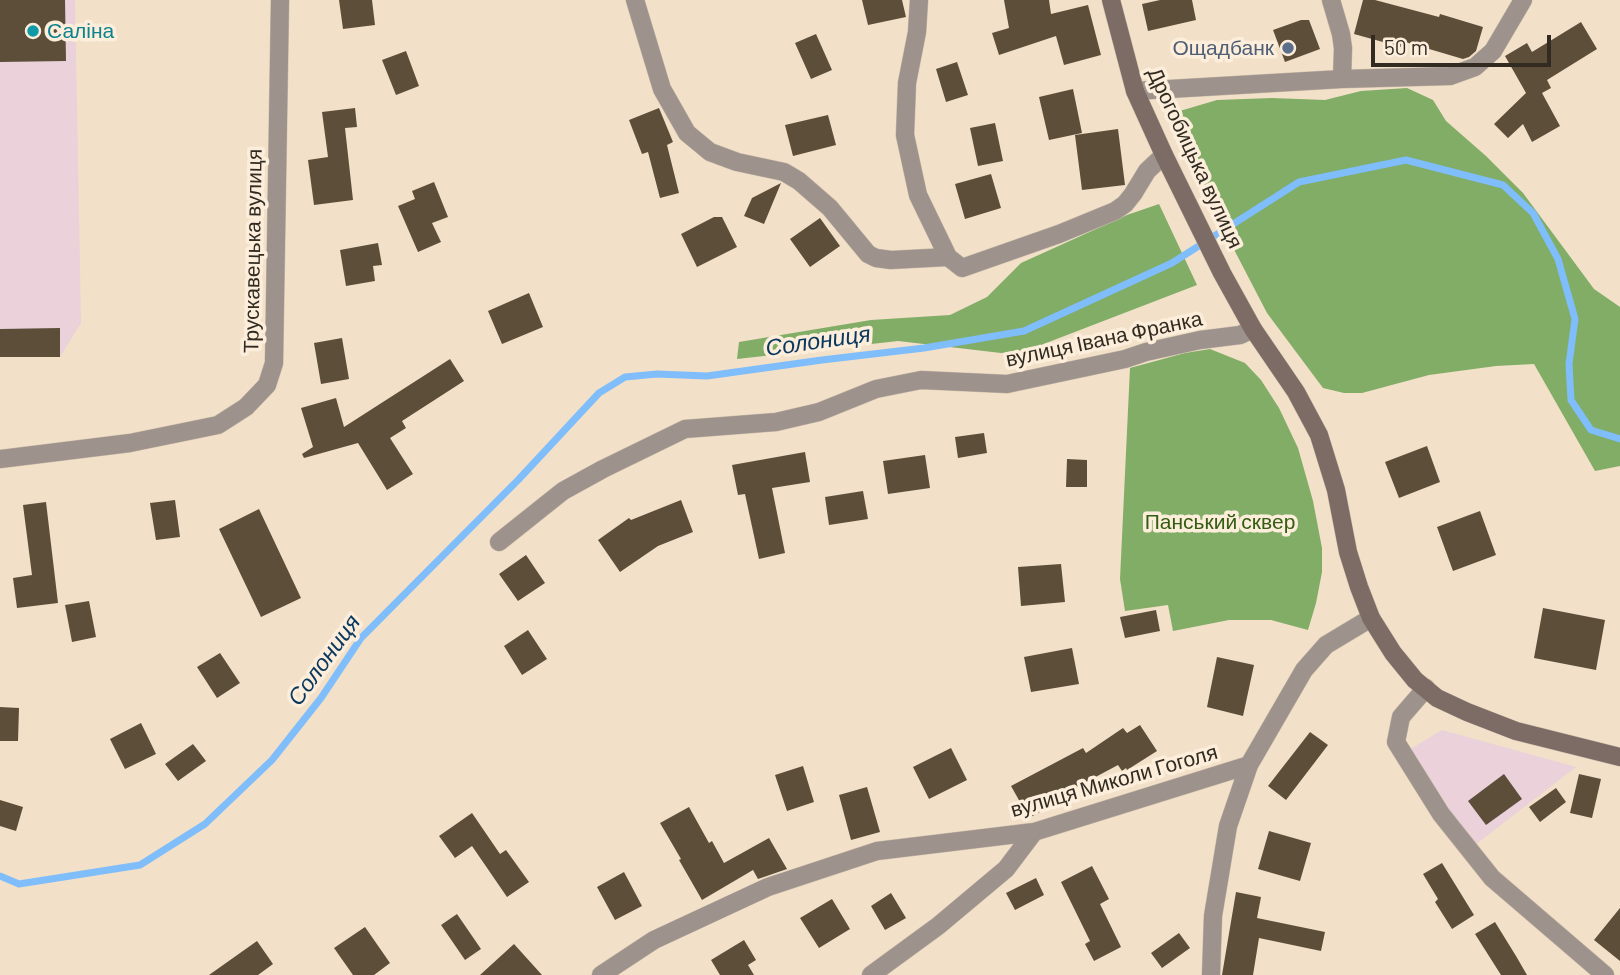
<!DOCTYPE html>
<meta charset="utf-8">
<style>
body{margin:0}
#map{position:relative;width:1620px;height:975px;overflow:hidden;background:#f2e0c9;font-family:Barlow,sans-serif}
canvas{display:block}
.scale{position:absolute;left:1371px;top:35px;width:180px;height:32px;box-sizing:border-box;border:4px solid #312b22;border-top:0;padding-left:9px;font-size:21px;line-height:24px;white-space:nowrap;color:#312b22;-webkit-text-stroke:5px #fceedb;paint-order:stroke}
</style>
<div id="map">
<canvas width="1620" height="975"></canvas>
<div class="scale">50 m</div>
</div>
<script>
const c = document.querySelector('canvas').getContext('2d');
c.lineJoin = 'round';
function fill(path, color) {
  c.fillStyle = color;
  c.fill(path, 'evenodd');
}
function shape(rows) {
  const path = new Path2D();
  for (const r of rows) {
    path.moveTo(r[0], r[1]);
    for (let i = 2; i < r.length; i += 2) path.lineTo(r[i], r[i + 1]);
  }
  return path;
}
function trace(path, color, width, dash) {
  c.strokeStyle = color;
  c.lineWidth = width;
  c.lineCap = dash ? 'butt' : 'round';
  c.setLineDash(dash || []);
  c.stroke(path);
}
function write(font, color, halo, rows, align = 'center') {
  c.font = font + ' Barlow,sans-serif';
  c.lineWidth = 7;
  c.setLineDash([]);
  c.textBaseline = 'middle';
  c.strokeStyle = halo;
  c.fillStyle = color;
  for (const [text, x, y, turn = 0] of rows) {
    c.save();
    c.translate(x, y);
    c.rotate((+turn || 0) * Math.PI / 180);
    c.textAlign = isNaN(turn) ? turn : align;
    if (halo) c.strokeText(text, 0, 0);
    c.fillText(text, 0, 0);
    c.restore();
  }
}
const industrial = shape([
 [0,0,75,0,81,323,60,357,0,357],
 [1442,730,1576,767,1475,845,1444,808,1407,751]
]);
const forest = shape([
 [1407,88,1433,100,1446,121,1486,156,1523,193,1594,289,1620,307,1620,466,1595,471,1534,364,1496,366,1429,375,1362,393,1344,393,1323,388,1267,313,1214,211,1180,135,1173,113,1217,100,1272,98,1325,100,1361,91],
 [1159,204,1197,285,1028,350,1001,353,898,341,737,359,739,342,871,320,950,315,987,297,1021,263,1127,215],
 [1210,349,1245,363,1261,380,1279,408,1298,448,1313,501,1322,548,1322,572,1316,603,1308,630,1271,620,1229,620,1173,631,1168,605,1125,611,1120,579,1130,368,1185,353]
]);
const stream = shape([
 [0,876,19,884,140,865,205,824,272,760,321,698,361,638,519,479,599,393,625,377,657,374,707,376,822,360,924,348,1024,331,1172,263,1299,182,1406,160,1503,185,1533,213,1558,259,1575,319,1569,364,1571,400,1591,430,1620,439]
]);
const building = shape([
 [0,0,65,0,66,61,0,62],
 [339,0,372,0,375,25,343,29],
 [862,0,902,0,906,17,868,25],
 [1004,0,1049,0,1051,14,1088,5,1101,55,1064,65,1056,36,999,55,992,33,1009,28],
 [1160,0,1192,0,1196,20,1148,31,1142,4],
 [1363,0,1375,0,1439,17,1440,14,1483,27,1476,51,1469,57,1463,59,1402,41,1401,47,1354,34],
 [1301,20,1309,20,1320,49,1285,62,1273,30],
 [1581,22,1597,49,1547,80,1551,88,1542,93,1560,126,1532,142,1523,124,1508,138,1494,124,1526,93,1505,56,1527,43,1532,52],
 [816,34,832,70,811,79,795,43],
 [406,51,419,86,396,95,382,60],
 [957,62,968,95,946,102,936,69],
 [1073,89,1082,133,1049,140,1039,97],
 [355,108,357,127,345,128,353,200,314,205,308,160,328,157,322,112],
 [659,108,673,142,667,145,679,193,660,198,648,152,642,154,629,120],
 [828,115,836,145,793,156,785,125],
 [995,123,1003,161,978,166,970,128],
 [1118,129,1125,185,1082,190,1075,135],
 [991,174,1001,208,965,219,955,184],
 [434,182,448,217,432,223,441,242,418,252,398,206,415,199,412,191],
 [781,183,764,224,744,216,752,198],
 [714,217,722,217,737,247,697,267,681,234],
 [820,218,840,246,810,267,790,239],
 [378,243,382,265,373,266,375,281,346,286,340,250],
 [529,293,543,327,502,344,488,311],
 [60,328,60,357,0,357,0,329],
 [342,338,349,379,321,384,314,343],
 [450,359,464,381,402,421,406,428,390,438,413,474,387,490,358,443,304,458,302,454,313,447,301,408,336,398,344,427],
 [984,433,987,453,958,458,955,437],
 [1427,446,1440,482,1399,498,1385,462],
 [805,452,810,482,772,488,785,553,759,559,745,494,738,495,732,465],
 [925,455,930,488,888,494,883,461],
 [1067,459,1087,460,1087,487,1066,487],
 [863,491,868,519,829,525,825,497],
 [175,500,180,537,156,540,150,503],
 [681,500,693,532,658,546,620,572,598,540,629,518,631,520],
 [46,502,58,603,17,608,13,578,32,575,23,505],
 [259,509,301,598,261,617,219,529],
 [1480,511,1496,555,1453,571,1437,527],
 [526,555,545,583,518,601,499,574],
 [1061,564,1065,602,1021,606,1018,567],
 [89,601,96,637,72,642,65,605],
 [1543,608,1605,620,1596,670,1534,658],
 [1156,610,1160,631,1125,638,1120,617],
 [528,630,547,659,522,675,504,646],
 [1072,648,1079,684,1031,692,1024,657],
 [220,653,240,683,217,698,197,667],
 [1217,657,1254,665,1243,716,1207,707],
 [0,707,19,708,18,741,0,741],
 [141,723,156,754,125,769,110,739],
 [1140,725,1157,751,1127,770,1126,768,1122,771,1118,765,1043,805,1045,809,1029,818,1011,786,1083,748,1086,753,1123,728,1127,733],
 [1310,732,1328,745,1286,800,1268,786],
 [193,744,206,761,178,781,165,764],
 [951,748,967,780,929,799,913,767],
 [803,766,814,802,787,811,775,775],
 [1504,774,1522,799,1486,825,1468,801],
 [1579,774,1601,779,1592,818,1570,813],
 [867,787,880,832,851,840,839,795],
 [1556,788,1566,802,1540,822,1529,807],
 [0,800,23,807,16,831,0,826],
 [689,807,709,843,712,841,724,863,769,838,787,869,758,879,753,870,702,900,679,860,681,859,660,823],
 [472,813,500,854,506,850,529,882,507,897,472,846,455,858,439,836],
 [1269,831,1311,843,1300,881,1258,869],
 [1442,863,1474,915,1452,929,1435,902,1438,899,1423,874],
 [1092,866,1109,899,1100,904,1121,947,1094,961,1085,944,1090,941,1061,882],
 [624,872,642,906,615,920,597,887],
 [1036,878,1044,895,1015,910,1006,893],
 [1236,892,1261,897,1257,918,1325,932,1321,951,1259,938,1253,975,1222,975],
 [891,893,906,918,885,930,871,906],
 [832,899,850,929,819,948,800,918],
 [1620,908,1620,961,1594,940],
 [457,914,481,949,465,960,441,925],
 [1495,922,1516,956,1527,975,1501,975,1475,934],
 [365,927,390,963,374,975,353,975,334,948],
 [1179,933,1190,948,1162,968,1151,953],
 [744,940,756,960,748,965,754,975,720,975,711,960],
 [257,941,273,964,258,975,209,975],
 [514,944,542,975,480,975]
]);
const street = shape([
 [635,0,662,89,687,133,710,152,737,162,784,172,799,181,830,208,868,254,876,258,891,260,948,257],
 [919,0,917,32,907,83,905,135,918,195,948,257,962,268,1059,234,1115,211,1125,204,1133,194,1147,171,1164,155],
 [1331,0,1341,34,1343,48,1342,79],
 [1135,91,1342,79,1450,76,1475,67,1493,51,1523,0],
 [0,459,130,443,218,425,246,407,267,385,274,363,280,0],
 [499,542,563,491,603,469,685,429,776,422,819,412,876,389,921,380,1007,384,1125,359,1146,352,1200,340,1240,335,1253,329],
 [1426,688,1401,717,1396,742,1441,814,1492,878,1605,975],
 [601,975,654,940,768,887,877,851,1034,832,1249,765],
 [871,975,938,926,1006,869,1034,832],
 [1211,975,1213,916,1228,826,1249,765,1304,670,1326,645,1371,618]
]);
const secondary = shape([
 [1111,0,1135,91,1164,155,1222,273,1253,329,1296,392,1319,435,1336,490,1348,552,1359,587,1371,618,1393,653,1415,680,1437,698,1467,712,1516,731,1620,757]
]);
const markers = [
 [33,31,7,"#0f9aa8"],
 [1288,48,7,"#5c6f8a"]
];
const cultureNames = [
 ["Саліна",47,31]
];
const serviceNames = [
 ["Ощадбанк",1274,48]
];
const streetNames = [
 ["Дрогобицька вулиця",1195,158,65],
 ["Трускавецька вулиця",253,251,-89],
 ["вулиця Івана Франка",1104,339,-12],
 ["вулиця Миколи Гоголя",1114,781,-16]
];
const parkNames = [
 ["Панський сквер",1220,522]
];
const waterNames = [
 ["Солониця",818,341,-8],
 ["Солониця",324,660,-54]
];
fill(industrial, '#ead1da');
fill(forest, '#81ad66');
trace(stream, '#7fbdfb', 7);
fill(building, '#5d4e3a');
trace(street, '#cbbca8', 19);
trace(secondary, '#cbbca8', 19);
trace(street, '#9e928d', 18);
trace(secondary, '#7d6b65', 18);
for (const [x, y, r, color] of markers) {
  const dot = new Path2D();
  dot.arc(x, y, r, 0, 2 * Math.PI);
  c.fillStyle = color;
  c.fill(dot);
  trace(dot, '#fceedb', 2.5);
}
write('21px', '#0d838f', '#fceedb', cultureNames, 'left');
write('21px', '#4e5e75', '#fceedb', serviceNames, 'right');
write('21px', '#312b22', '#fceedb', streetNames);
write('21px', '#335d13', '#fceedb', parkNames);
write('italic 23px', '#09375e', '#fceedb', waterNames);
</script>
